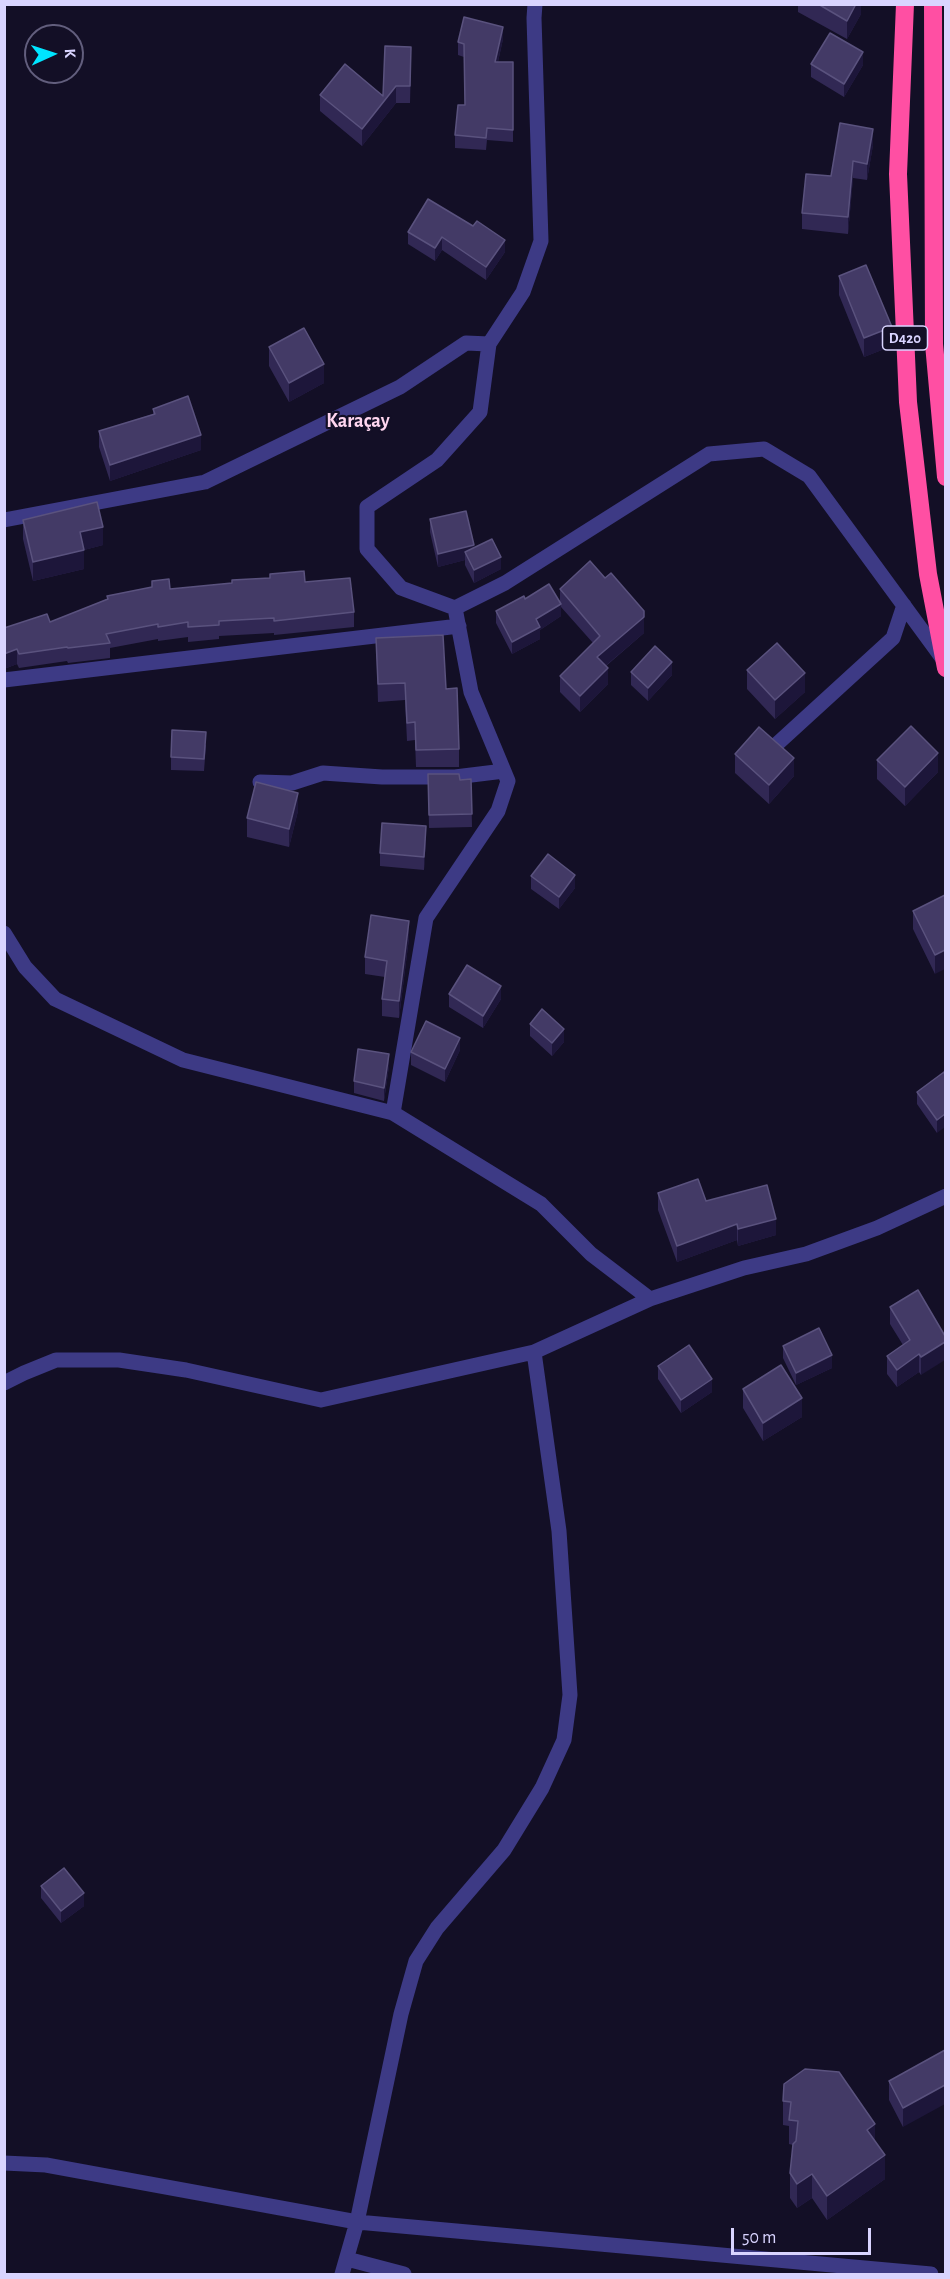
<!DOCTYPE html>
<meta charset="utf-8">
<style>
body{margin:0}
#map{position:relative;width:950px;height:2279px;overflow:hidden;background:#130f26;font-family:"Alegreya Sans",sans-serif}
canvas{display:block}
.frame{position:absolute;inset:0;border:6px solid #d9d4ff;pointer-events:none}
.north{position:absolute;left:24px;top:24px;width:60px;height:60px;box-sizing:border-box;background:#130f26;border:2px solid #625e7d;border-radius:50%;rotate:87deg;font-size:16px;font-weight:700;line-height:24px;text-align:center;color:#d9d4ff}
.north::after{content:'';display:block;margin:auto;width:21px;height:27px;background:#00e5ff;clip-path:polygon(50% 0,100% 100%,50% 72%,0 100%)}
.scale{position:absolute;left:731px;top:2228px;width:140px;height:27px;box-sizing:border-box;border:3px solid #d9d4ff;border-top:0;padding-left:8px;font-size:18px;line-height:21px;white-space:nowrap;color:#d9d4ff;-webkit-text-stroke:4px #130f26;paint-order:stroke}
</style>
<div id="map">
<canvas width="950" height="2279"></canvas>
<div class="frame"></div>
<div class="north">K</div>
<div class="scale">50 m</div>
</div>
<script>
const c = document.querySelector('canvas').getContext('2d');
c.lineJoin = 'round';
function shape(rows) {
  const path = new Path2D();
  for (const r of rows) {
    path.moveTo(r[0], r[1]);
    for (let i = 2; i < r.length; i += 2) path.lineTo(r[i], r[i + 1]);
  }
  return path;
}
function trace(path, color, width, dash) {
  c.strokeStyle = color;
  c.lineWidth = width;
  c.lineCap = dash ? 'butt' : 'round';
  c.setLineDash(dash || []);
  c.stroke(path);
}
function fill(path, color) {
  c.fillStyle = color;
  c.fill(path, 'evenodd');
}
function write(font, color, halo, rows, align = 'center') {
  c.font = font + ' "Alegreya Sans",sans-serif';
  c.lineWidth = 4.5;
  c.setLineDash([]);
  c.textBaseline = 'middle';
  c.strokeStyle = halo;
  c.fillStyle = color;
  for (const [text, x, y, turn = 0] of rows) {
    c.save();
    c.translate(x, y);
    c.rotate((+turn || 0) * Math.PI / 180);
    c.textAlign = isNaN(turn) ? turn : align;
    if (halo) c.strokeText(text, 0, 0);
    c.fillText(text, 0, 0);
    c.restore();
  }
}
const minor = shape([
 [489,344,523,292,541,241,534,18,535,4],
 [4,520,205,482,400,387,466,343,489,344,480,412,437,460,367,507,367,549,401,588,455,608,505,583,709,454,764,449,809,476,943,659],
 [4,680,459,626],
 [777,744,893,638,904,605],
 [260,782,292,783,323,773,382,777,455,777,504,771],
 [4,933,25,967,55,999,183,1060,393,1113,541,1204,591,1254,650,1299],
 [393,1113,426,918,498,811,508,781,471,692,455,608],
 [4,1383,24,1373,56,1360,119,1360,186,1370,321,1400,534,1352,650,1299,744,1268,806,1254,877,1228,946,1196],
 [4,2163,46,2165,357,2222,931,2274],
 [347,2259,404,2274],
 [342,2274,357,2222,401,2014,416,1961,437,1928,504,1850,542,1788,564,1740,570,1695,559,1531,534,1352]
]);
const highway = shape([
 [905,4,898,174,908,402,928,574,946,668],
 [933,4,934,344,946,477]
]);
const wall = shape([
 [798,4,861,4,861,14,847,39,798,12],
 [503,39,498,62,513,62,513,142,487,140,486,150,455,148,455,135,465,105,464,57,458,55,458,42],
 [411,64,410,103,396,103,362,146,320,111,320,95,383,96],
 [811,64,863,65,844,97,811,77],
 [873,145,867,180,853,178,848,234,802,229,802,213,831,176],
 [428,199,505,252,486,280,442,250,435,261,408,244,408,232],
 [839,276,892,346,864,357,839,295],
 [269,347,324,383,289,402,269,366],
 [153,409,201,450,110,481,99,447,99,431,153,414],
 [430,519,474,548,501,569,474,583,465,565,465,560,438,567,430,532],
 [23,520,103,545,84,550,84,569,33,581,23,539],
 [152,581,170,589,305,582,354,612,354,627,274,635,274,633,219,636,219,639,188,642,188,637,158,641,158,639,110,648,110,658,68,663,67,661,19,668,17,664,4,669,4,628,50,622,107,599,107,596,152,587],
 [560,589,644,633,606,666,608,684,580,712,560,692,560,676,593,643,561,607,561,616,540,630,540,639,512,654,496,623,496,611,525,599,560,601],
 [376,638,446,689,459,749,459,767,416,767,415,740,407,741,405,700,378,702],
 [747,670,805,692,775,719,747,689],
 [631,672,672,675,648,701,631,685],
 [206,745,204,771,171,770,171,757],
 [735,754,794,776,769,804,735,773],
 [877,760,938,772,905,806,877,779],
 [428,774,460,780,471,779,472,827,429,828],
 [298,811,289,847,247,837,247,818],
 [426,839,424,870,380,866,380,853],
 [531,876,575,888,559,909,531,889],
 [945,895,935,974,913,929,913,911],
 [409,938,399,1018,382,1016,382,999,385,977,365,974,365,957],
 [449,994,501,999,483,1028,449,1007],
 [530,1024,564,1042,552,1056,530,1036],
 [460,1050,445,1082,411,1065,411,1052],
 [389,1066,384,1101,354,1093,354,1081],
 [945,1075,937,1133,917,1104,917,1092],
 [658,1193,706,1201,776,1235,738,1246,737,1240,677,1262,658,1210],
 [890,1307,945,1336,921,1375,919,1372,897,1387,887,1374,887,1356,903,1345,890,1324],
 [783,1346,832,1368,796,1385,783,1358],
 [658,1366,712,1392,681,1413,658,1379],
 [743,1389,802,1417,763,1441,743,1408],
 [41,1886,84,1906,61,1923,41,1898],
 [945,2050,903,2127,889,2100,889,2081],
 [784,2084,875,2141,885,2179,827,2220,812,2198,797,2208,790,2198,790,2173,793,2145,789,2144,789,2126,783,2125,783,2101]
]);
const shadedWall = shape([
 [856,4,861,4,861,14,847,39,847,21],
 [503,27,503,39,495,74,495,62],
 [863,52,863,65,844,97,844,84],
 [396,86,396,103,362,146,362,129],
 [873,129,873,145,867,180,867,164],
 [853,161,853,178,848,234,848,217],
 [442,237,442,250,435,261,435,248],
 [505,240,505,252,486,280,486,267],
 [892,327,892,346,864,357,864,338],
 [324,364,324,383,289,402,289,383],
 [201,435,201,450,110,481,110,465],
 [103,527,103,545,84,550,84,569,33,581,33,562,80,532],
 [474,545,474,558,465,552,465,560,438,567,438,554],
 [501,557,501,569,474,583,474,570],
 [561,604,561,616,540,630,540,639,512,654,512,642,536,619],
 [644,617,644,633,597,673,597,657],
 [17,649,17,664,4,669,4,654],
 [672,662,672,675,648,701,648,688],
 [608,668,608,684,580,712,580,696],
 [805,673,805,692,775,719,775,700],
 [938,753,938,772,905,806,905,787],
 [794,758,794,776,769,804,769,785],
 [298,793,298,811,289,847,289,829],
 [426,826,426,839,424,870,424,857],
 [575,875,575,888,559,909,559,897],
 [409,921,409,938,399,1018,399,1001],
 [945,950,945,969,935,974,935,955],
 [501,986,501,999,483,1028,483,1016],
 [564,1029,564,1042,552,1056,552,1043],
 [460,1038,460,1050,445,1082,445,1069],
 [389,1054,389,1066,384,1101,384,1088],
 [945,1114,945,1127,937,1133,937,1120],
 [776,1219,776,1235,738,1246,738,1229],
 [737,1224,737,1240,677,1262,677,1246],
 [945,1342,945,1360,921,1375,921,1357],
 [919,1354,919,1372,897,1387,897,1370],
 [832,1355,832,1368,796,1385,796,1373],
 [712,1379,712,1392,681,1413,681,1400],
 [802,1398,802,1417,763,1441,763,1423],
 [84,1893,84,1906,61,1923,61,1911],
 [945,2085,945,2104,903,2127,903,2108],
 [875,2124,875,2149,867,2130],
 [885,2155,885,2179,827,2220,827,2196],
 [812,2174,812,2198,797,2208,797,2184]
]);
const building = shape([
 [818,4,856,4,847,21,818,4],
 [464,17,503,27,495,62,513,62,513,130,487,128,486,138,455,135,458,105,465,105,464,44,458,42,464,17],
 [830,33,863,52,844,84,811,64,830,33],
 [385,46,411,47,410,86,396,86,362,129,320,95,345,64,383,96,385,46],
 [840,123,873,129,867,164,853,161,848,217,802,213,806,174,831,176,840,123],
 [428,199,473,226,477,221,505,240,486,267,442,237,435,248,408,232,428,199],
 [866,265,892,327,864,338,839,276,866,265],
 [304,328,324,364,289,383,269,347,304,328],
 [188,396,201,435,110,465,99,431,155,414,153,409,188,396],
 [97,502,103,527,80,532,84,550,33,562,23,520,97,502],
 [466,511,474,545,438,554,430,519,466,511],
 [492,539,501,557,474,570,465,552,492,539],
 [590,561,605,578,611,573,644,611,644,617,597,657,608,668,580,696,560,676,600,636,560,589,590,561],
 [304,571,305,582,350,578,354,612,274,621,274,618,219,621,219,625,188,627,188,622,158,627,158,624,106,634,110,643,68,648,67,647,19,654,17,649,4,654,4,628,47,614,50,622,108,599,107,596,152,587,152,581,169,579,170,589,232,583,232,580,270,578,270,574,304,571],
 [549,584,561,604,536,619,540,627,512,642,496,611,524,596,525,599,549,584],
 [443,635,446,689,457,688,459,749,416,750,415,722,407,723,405,683,378,684,376,638,443,635],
 [777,643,805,673,775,700,747,670,777,643],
 [655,646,672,662,648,688,631,672,655,646],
 [911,726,938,753,905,787,877,760,911,726],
 [759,727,794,758,769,785,735,754,759,727],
 [172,730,206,732,204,759,171,757,172,730],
 [428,774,459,774,460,780,471,779,472,814,429,815,428,774],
 [256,782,298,793,289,829,247,818,256,782],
 [382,823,426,826,424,857,380,853,382,823],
 [548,854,575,875,559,897,531,876,548,854],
 [945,895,945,950,935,955,913,911,945,895],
 [371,915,409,921,399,1001,382,999,387,961,365,957,371,915],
 [467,965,501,986,483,1016,449,994,467,965],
 [542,1009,564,1029,552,1043,530,1024,542,1009],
 [426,1021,460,1038,445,1069,411,1052,426,1021],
 [358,1049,389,1054,384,1088,354,1081,358,1049],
 [944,1072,945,1075,945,1114,937,1120,917,1092,944,1072],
 [698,1179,706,1201,767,1185,776,1219,738,1229,737,1224,677,1246,658,1193,698,1179],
 [918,1290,945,1336,945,1342,921,1357,919,1354,897,1370,887,1356,910,1340,890,1307,918,1290],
 [819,1328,832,1355,796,1373,783,1346,819,1328],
 [689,1345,712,1379,681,1400,658,1366,689,1345],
 [781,1365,802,1398,763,1423,743,1389,781,1365],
 [64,1868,84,1893,61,1911,41,1886,64,1868],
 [945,2050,945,2085,903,2108,889,2081,945,2050],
 [805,2069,839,2072,875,2124,867,2130,885,2155,827,2196,812,2174,797,2184,790,2173,793,2144,796,2141,798,2121,789,2120,791,2102,783,2101,784,2084,805,2069]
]);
const shields = [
 [905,338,45]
];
const shieldNames = [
 ["D420",905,338]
];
const quarterNames = [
 ["Karaçay",358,421]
];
trace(minor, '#3d3a85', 15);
trace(highway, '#ff4fa3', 18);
fill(wall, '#312854');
fill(shadedWall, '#1d163a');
fill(building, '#433a66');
trace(building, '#5a527e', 1.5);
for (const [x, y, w] of shields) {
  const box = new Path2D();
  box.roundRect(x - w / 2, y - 12, w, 24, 4.5);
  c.fillStyle = '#130f26';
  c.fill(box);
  trace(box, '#d9d4ff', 1.5);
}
write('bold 15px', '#d9d4ff', null, shieldNames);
write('bold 20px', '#ffd6f0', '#130f26', quarterNames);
</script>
